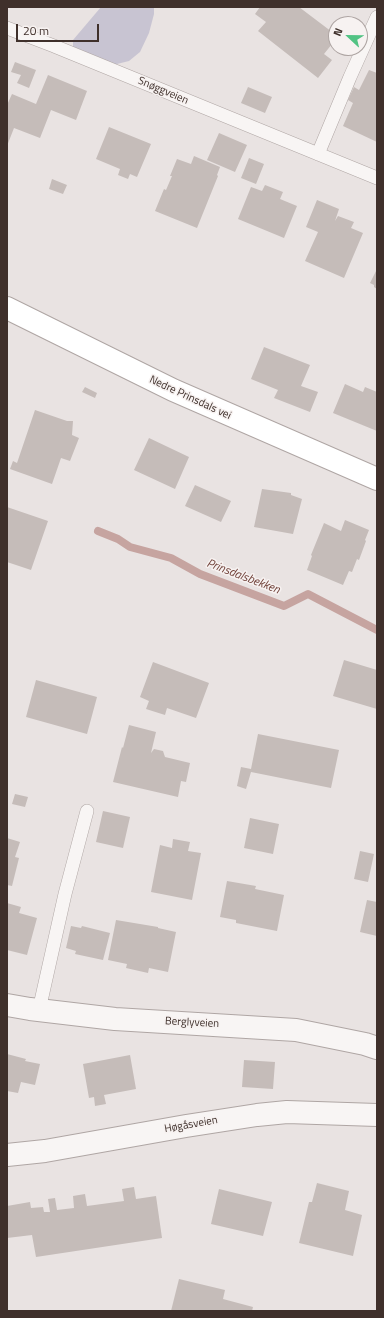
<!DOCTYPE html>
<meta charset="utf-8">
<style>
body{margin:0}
#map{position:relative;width:384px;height:1318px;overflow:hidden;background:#e9e3e2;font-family:"Titillium Web",sans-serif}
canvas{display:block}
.frame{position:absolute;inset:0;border:8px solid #3f302b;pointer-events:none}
.north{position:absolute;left:328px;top:16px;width:40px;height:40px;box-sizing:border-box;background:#f7f2f1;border:1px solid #ada4a2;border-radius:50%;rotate:292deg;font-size:11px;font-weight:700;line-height:16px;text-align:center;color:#3f302b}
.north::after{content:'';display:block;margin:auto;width:14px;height:18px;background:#52c384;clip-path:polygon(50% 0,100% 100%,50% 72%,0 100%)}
.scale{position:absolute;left:16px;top:24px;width:83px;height:18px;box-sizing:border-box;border:2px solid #3f302b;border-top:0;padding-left:5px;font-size:12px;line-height:14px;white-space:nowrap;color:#3f302b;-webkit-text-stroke:3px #f7f2f1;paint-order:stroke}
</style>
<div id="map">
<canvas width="384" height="1318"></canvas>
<div class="frame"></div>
<div class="north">N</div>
<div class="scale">20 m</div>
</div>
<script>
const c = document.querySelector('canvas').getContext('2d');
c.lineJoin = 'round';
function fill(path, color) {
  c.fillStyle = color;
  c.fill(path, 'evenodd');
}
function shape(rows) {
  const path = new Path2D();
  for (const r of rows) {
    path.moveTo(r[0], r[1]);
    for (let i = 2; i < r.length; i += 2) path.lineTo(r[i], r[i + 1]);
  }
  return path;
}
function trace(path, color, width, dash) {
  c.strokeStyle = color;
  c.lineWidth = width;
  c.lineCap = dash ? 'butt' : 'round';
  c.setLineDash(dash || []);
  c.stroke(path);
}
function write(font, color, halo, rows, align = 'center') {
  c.font = font + ' "Titillium Web",sans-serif';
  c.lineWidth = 3;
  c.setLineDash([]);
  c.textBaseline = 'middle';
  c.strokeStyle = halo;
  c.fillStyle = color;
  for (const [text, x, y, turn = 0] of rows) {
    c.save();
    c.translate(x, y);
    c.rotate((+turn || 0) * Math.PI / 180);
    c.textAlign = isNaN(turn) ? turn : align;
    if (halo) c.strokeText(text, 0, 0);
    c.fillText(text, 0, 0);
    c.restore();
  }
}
const green = shape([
 [101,7,154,7,154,14,149,33,140,52,129,61,113,65,73,48,73,40]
]);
const stream = shape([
 [98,531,118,539,130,547,171,558,200,574,284,606,308,594,377,630]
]);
const building = shape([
 [260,7,299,7,336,35,336,39,324,54,332,60,318,78,258,31,266,22,255,14],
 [15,62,36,70,29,88,17,83,21,75,11,72],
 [369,70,377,73,377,142,343,126,353,103,348,100,354,87,359,90],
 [48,75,87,91,76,120,51,110,40,138,14,128,7,146,7,105,12,94,36,104],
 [248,87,272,97,265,113,241,103],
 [109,127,151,144,137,177,130,174,128,179,118,175,120,169,96,159],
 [219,133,247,145,235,172,207,160],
 [194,156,220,167,217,175,218,176,197,228,155,211,164,189,166,190,172,176,170,176,177,159,191,164],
 [249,158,264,164,256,184,241,178],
 [52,179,67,185,63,194,49,189],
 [265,185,283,192,280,199,297,206,284,238,238,219,251,187,262,191],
 [317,200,339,209,335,221,338,216,354,222,351,228,363,233,344,278,305,261,318,232,306,227],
 [377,269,377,289,374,287,374,285,370,283],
 [264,347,310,365,301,386,318,392,310,412,274,398,278,390,251,379],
 [345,384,363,392,365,387,377,392,377,431,333,413],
 [85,387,97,393,95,398,82,392],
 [35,410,67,421,73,421,72,435,79,438,70,461,61,458,52,484,10,469,13,461,17,463],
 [149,438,189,457,175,489,134,470],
 [195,485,231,501,221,522,185,506],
 [262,489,291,493,291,495,302,499,293,534,254,527],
 [7,507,48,521,31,570,7,562],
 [345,520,369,530,365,540,366,541,359,560,357,559,352,572,349,571,343,585,307,570,312,556,311,555,324,523,341,531],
 [344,660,377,670,377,709,333,696],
 [153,662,209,683,196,718,167,708,165,715,146,709,149,701,140,697],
 [36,680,97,697,87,734,26,717],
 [129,725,156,732,151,753,154,749,163,751,165,757,190,763,186,782,181,781,178,797,113,782,122,747,123,748],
 [258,734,339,750,331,788,251,772,246,789,237,786,241,767,251,769],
 [15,794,28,797,25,807,12,804],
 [103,811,130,817,123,848,96,842],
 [250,818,279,824,273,854,244,848],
 [7,838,20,842,15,857,19,858,12,886,7,885],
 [173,839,190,842,188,851,201,853,192,900,151,892,160,845,172,848],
 [360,851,374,854,368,882,354,879],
 [227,881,256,886,255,889,284,895,277,931,236,923,236,920,220,917],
 [367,900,377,902,377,936,360,932],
 [7,903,21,907,19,913,37,918,27,955,7,950],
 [116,920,158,927,158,928,176,932,168,972,149,968,148,973,126,968,127,964,108,960],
 [71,926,81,928,82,926,110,933,103,960,75,954,76,951,66,948],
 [7,1054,26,1059,25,1061,40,1064,35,1085,21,1082,18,1093,7,1091],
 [130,1055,136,1089,104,1095,106,1104,95,1106,94,1097,89,1098,83,1064],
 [244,1060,275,1062,273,1089,242,1087],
 [317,1183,349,1191,345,1210,362,1215,353,1256,299,1243,309,1202,312,1202],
 [134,1187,136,1199,156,1196,162,1238,36,1257,32,1235,7,1238,7,1206,30,1202,31,1208,43,1207,44,1212,50,1212,48,1199,55,1198,57,1210,74,1208,73,1196,85,1194,87,1206,124,1201,122,1189],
 [219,1189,272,1202,263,1236,211,1224],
 [179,1279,225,1290,223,1299,253,1307,252,1311,171,1311]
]);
const service = shape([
 [7,28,54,46,377,178],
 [318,154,350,77,377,17],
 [39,1010,65,894,87,811]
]);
const minor = shape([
 [7,1005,30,1009,115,1019,296,1030,365,1044,377,1048]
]);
const tertiary = shape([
 [7,1155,45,1151,186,1126,257,1115,287,1112,377,1115]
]);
const secondary = shape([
 [7,308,173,390,377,479]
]);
const streetNames = [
 ["Snøggveien",163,91,23],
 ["Nedre Prinsdals vei",190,398,25],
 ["Berglyveien",192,1023,3],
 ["Høgåsveien",191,1125,-10]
];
const waterNames = [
 ["Prinsdalsbekken",243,577,21]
];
fill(green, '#c8c4d2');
trace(stream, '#c6a4a0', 8);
fill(building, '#c5bcb9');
trace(service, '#afa6a4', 14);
trace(minor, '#afa6a4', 24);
trace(tertiary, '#afa6a4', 24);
trace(secondary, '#afa6a4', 24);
trace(service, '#f8f5f4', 13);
trace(minor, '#f8f5f4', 22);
trace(tertiary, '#f8f5f4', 22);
trace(secondary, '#fff', 22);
write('11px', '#3f302b', '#f7f2f1', streetNames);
write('italic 12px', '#704139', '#f7f2f1', waterNames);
</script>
